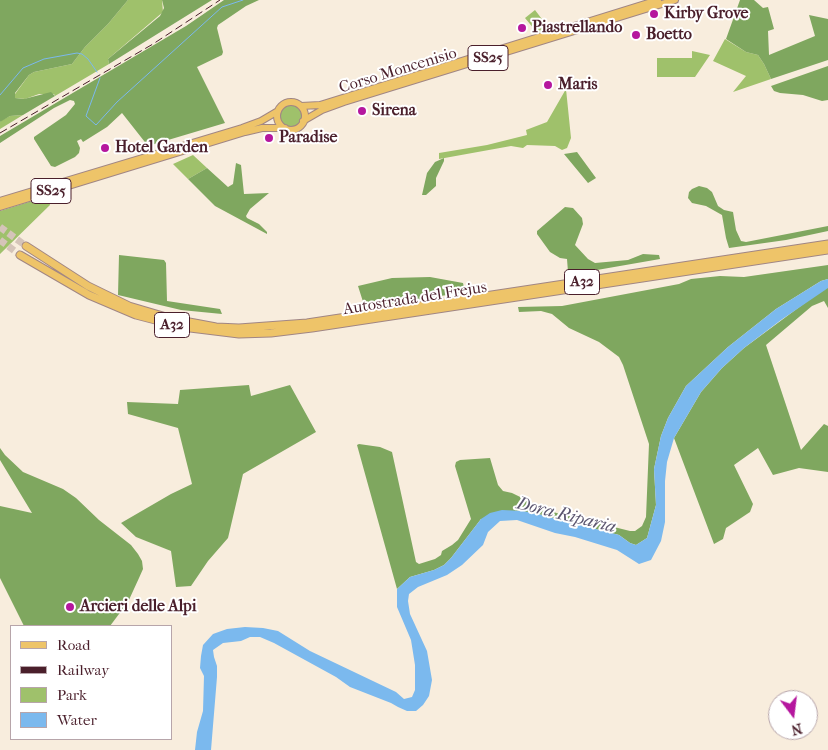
<!DOCTYPE html>
<style>
body{margin:0}
#map{position:relative;width:828px;height:750px;overflow:hidden;background:#f8eddd;font-family:"IM FELL French Canon",serif}
canvas{display:block}
.legend{position:absolute;left:10px;top:625px;width:162px;height:115px;box-sizing:border-box;background:#fff;border:1px solid #b7a5aa;margin:0;padding:6px 9px;list-style:none;font-size:15px;color:#4a1f2b}
.legend li{display:flex;align-items:center;gap:10px;height:25px}
.legend b{width:25px;border:1px solid #b7a5aa}
.north{position:absolute;left:768px;top:690px;width:50px;height:50px;box-sizing:border-box;background:#fff;border:1px solid #b7a5aa;border-radius:50%;rotate:165deg;font-size:14px;font-weight:700;line-height:20px;text-align:center;color:#4a1f2b}
.north::after{content:'';display:block;margin:auto;width:18px;height:22px;background:#b5179e;clip-path:polygon(50% 0,100% 100%,50% 72%,0 100%)}
</style>
<div id="map">
<canvas width="828" height="750"></canvas>
<ul class="legend">
<li><b style="height:6px;background:#eec469"></b>Road</li>
<li><b style="height:6px;background:#4a1f2b"></b>Railway</li>
<li><b style="height:14px;background:#9fc16b"></b>Park</li>
<li><b style="height:14px;background:#7bb9ee"></b>Water</li>
</ul>
<div class="north">N</div>
</div>
<script>
const c = document.querySelector('canvas').getContext('2d');
c.lineJoin = 'round';
function fill(path, color) {
  c.fillStyle = color;
  c.fill(path, 'evenodd');
}
function shape(rows) {
  const path = new Path2D();
  for (const r of rows) {
    if (r.length === 3) {
      path.moveTo(r[0] + r[2], r[1]);
      path.arc(r[0], r[1], r[2], 0, 2 * Math.PI);
      continue;
    }
    path.moveTo(r[0], r[1]);
    for (let i = 2; i < r.length; i += 2) path.lineTo(r[i], r[i + 1]);
  }
  return path;
}
function trace(path, color, width, dash) {
  c.strokeStyle = color;
  c.lineWidth = width;
  c.lineCap = dash ? 'butt' : 'round';
  c.setLineDash(dash || []);
  c.stroke(path);
}
function write(font, color, halo, rows, align = 'center') {
  c.font = font + ' "IM FELL French Canon",serif';
  c.lineWidth = 4;
  c.setLineDash([]);
  c.textBaseline = 'middle';
  c.strokeStyle = halo;
  c.fillStyle = color;
  for (const [text, x, y, turn = 0] of rows) {
    c.save();
    c.translate(x, y);
    c.rotate((+turn || 0) * Math.PI / 180);
    c.textAlign = isNaN(turn) ? turn : align;
    if (halo) c.strokeText(text, 0, 0);
    c.fillText(text, 0, 0);
    c.restore();
  }
}
const green = shape([
 [128,0,162,0,163,12,108,59,109,64,55,96,54,94,39,94,25,99,15,98,15,94,29,75,34,72,72,64,85,47,108,24],
 [535,10,551,31,539,35,525,18],
 [725,39,746,52,758,55,764,64,771,79,733,92,746,76,713,61],
 [692,51,710,55,695,77,657,77,657,58,692,58],
 [566,89,571,138,567,148,562,150,555,146,527,145,523,148,511,146,439,159,439,153,487,145,527,135,526,130,547,122],
 [291,116,11],
 [23,115,0,129,0,122,2,120,10,116],
 [193,155,207,168,188,179,173,164],
 [48,196,50,205,0,254,0,211]
]);
const forest = shape([
 [0,0,128,0,108,24,85,47,72,64,34,72,29,75,15,93,15,98,24,99,51,92,55,96,23,115,10,116,0,122],
 [162,0,212,0,109,64,108,59,160,16,164,8],
 [224,0,259,0,246,6,218,25,217,28,223,52,222,55,197,67,225,123,148,146,122,113,107,127,83,142,81,139,77,141,80,148,79,153,75,157,55,167,51,166,34,139,34,137,66,115,75,104,74,101,70,100,54,108,0,143,0,136,186,26],
 [740,0,754,0,763,8,768,7,774,29,768,31,769,55,815,36,809,15,828,19,828,60,771,79,764,64,758,55,746,52,726,39],
 [828,66,828,100,822,101,803,95,780,93,774,91,771,86],
 [577,152,596,178,588,183,564,154],
 [444,158,444,161,436,178,436,186,426,195,422,195,427,173,435,162],
 [236,163,241,165,244,194,269,193,250,209,246,216,247,218,259,224,267,232,267,234,215,206,188,179,207,168,228,187,233,184],
 [699,186,707,188,712,192,718,206,724,210,733,212,736,230,741,241,746,242,828,226,828,231,786,240,729,248,726,238,722,215,706,206,692,203,688,198,689,192,692,189],
 [565,207,573,208,582,218,583,224,575,245,588,259,595,263,628,260,643,254,659,255,660,259,597,270,568,272,567,259,560,258,550,252,537,234,537,231],
 [119,255,164,260,166,263,167,301,220,309,222,314,181,310,118,295],
 [828,265,828,279,821,281,776,309,728,347,686,386,668,418,661,436,654,469,656,505,647,538,636,545,630,543,619,535,538,514,481,519,451,558,444,565,434,570,410,577,397,589,357,445,359,444,380,447,392,452,416,562,419,564,435,559,441,555,442,551,452,545,458,540,471,519,455,466,456,462,460,460,490,458,498,485,503,491,512,493,547,510,563,515,574,517,630,531,635,531,642,526,646,517,649,444,623,365,619,357,599,342,569,328,552,314,541,311,519,312,518,307,562,306,679,284,691,279,720,276,744,277],
 [430,277,463,283,465,292,392,304,372,305,365,308,358,286,392,278],
 [825,288,828,288,828,308,824,301,812,306,766,345,801,450,824,424,828,426,828,472,799,468,773,475,758,448,734,465,753,504,750,512,726,528,723,539,714,544,674,438,701,392,722,368,744,348],
 [249,385,251,396,290,385,316,432,243,474,228,538,208,561,191,586,176,587,171,551,136,537,121,523,171,494,192,484,178,428,128,414,127,402,178,404,180,390],
 [0,448,5,455,23,472,63,489,76,498,99,520,131,545,138,554,142,561,143,569,139,578,128,602,110,626,24,626,0,578,0,506,32,513,0,460]
]);
const water = shape([
 [828,279,828,288,781,320,744,348,722,368,701,392,674,438,667,462,665,481,665,522,661,541,651,560,639,564,617,550,575,537,555,533,517,520,500,521,488,532,483,545,462,565,447,575,418,587,409,594,408,601,410,614,427,651,432,680,429,696,423,705,416,711,407,711,398,707,391,703,350,687,336,677,274,643,260,637,250,637,241,641,223,643,213,650,214,657,217,666,217,677,211,750,195,750,197,732,203,711,204,676,200,668,201,656,203,645,213,634,227,629,245,627,263,628,278,631,310,651,396,692,404,699,412,697,415,690,415,665,411,640,397,607,397,589,410,577,434,570,444,565,451,558,481,519,490,513,502,510,523,511,538,514,619,535,630,543,636,545,647,538,656,505,654,469,661,436,668,418,686,386,728,347,776,309,821,281]
]);
const stream = shape([
 [100,78,86,116,96,125,117,102,222,7,243,0],
 [0,95,23,68,44,59,77,53,82,54,88,59,97,72]
]);
const highwayTunnel = shape([
 [0,227,26,246],
 [0,240,20,255]
]);
const primary = shape([
 [291,116,14],
 [301,106,320,105,658,0],
 [303,121,322,110,344,102,675,0],
 [0,201,242,128,261,121,278,111],
 [0,207,245,132,262,128,285,128]
]);
const highway = shape([
 [26,246,88,286,129,306,173,319,216,327,239,328,307,323,828,244],
 [20,255,89,295,136,315,182,327,239,334,271,333,312,328,828,250]
]);
const rail = shape([
 [0,133,153,44,220,0]
]);
const markers = [
 [654,14,5,"#b5179e"],
 [522,28,5,"#b5179e"],
 [636,35,5,"#b5179e"],
 [548,85,5,"#b5179e"],
 [362,111,5,"#b5179e"],
 [269,138,5,"#b5179e"],
 [105,148,5,"#b5179e"],
 [70,607,5,"#b5179e"]
];
const shields = [
 [488,58,40],
 [51,191,40],
 [582,282,35],
 [172,325,35]
];
const shieldNames = [
 ["SS25",488,58],
 ["SS25",51,191],
 ["A32",582,282],
 ["A32",172,325]
];
const poiNames = [
 ["Kirby Grove",664,14],
 ["Piastrellando",532,28],
 ["Boetto",646,35],
 ["Maris",558,85],
 ["Sirena",372,111],
 ["Paradise",279,138],
 ["Hotel Garden",115,148],
 ["Arcieri delle Alpi",80,607]
];
const streetNames = [
 ["Corso Moncenisio",398,71,-17],
 ["Autostrada del Frejus",415,299,-9]
];
const waterNames = [
 ["Dora Riparia",566,516,14]
];
fill(green, '#9fc16b');
fill(forest, '#7fa75f');
fill(water, '#7bb9ee');
trace(stream, '#7bb9ee', 1);
trace(highwayTunnel, '#d5c4b9', 7, [7, 3.5]);
trace(primary, '#a18684', 8);
trace(highway, '#a18684', 9);
trace(primary, '#eec469', 6);
trace(highway, '#eec469', 7);
trace(rail, '#4a1f2b', 1, [8, 4]);
for (const [x, y, r, color] of markers) {
  const dot = new Path2D();
  dot.arc(x, y, r, 0, 2 * Math.PI);
  c.fillStyle = color;
  c.fill(dot);
  trace(dot, '#fff', 2);
}
for (const [x, y, w] of shields) {
  const box = new Path2D();
  box.roundRect(x - w / 2, y - 12.5, w, 25, 4);
  c.fillStyle = '#fff';
  c.fill(box);
  trace(box, '#4a1f2b', 1);
}
write('bold 15px', '#4a1f2b', null, shieldNames);
write('bold 16px', '#4a1f2b', '#fff', poiNames, 'left');
write('16px', '#4a1f2b', '#fff', streetNames);
write('italic 18px', '#5b556f', '#fff', waterNames);
</script>
